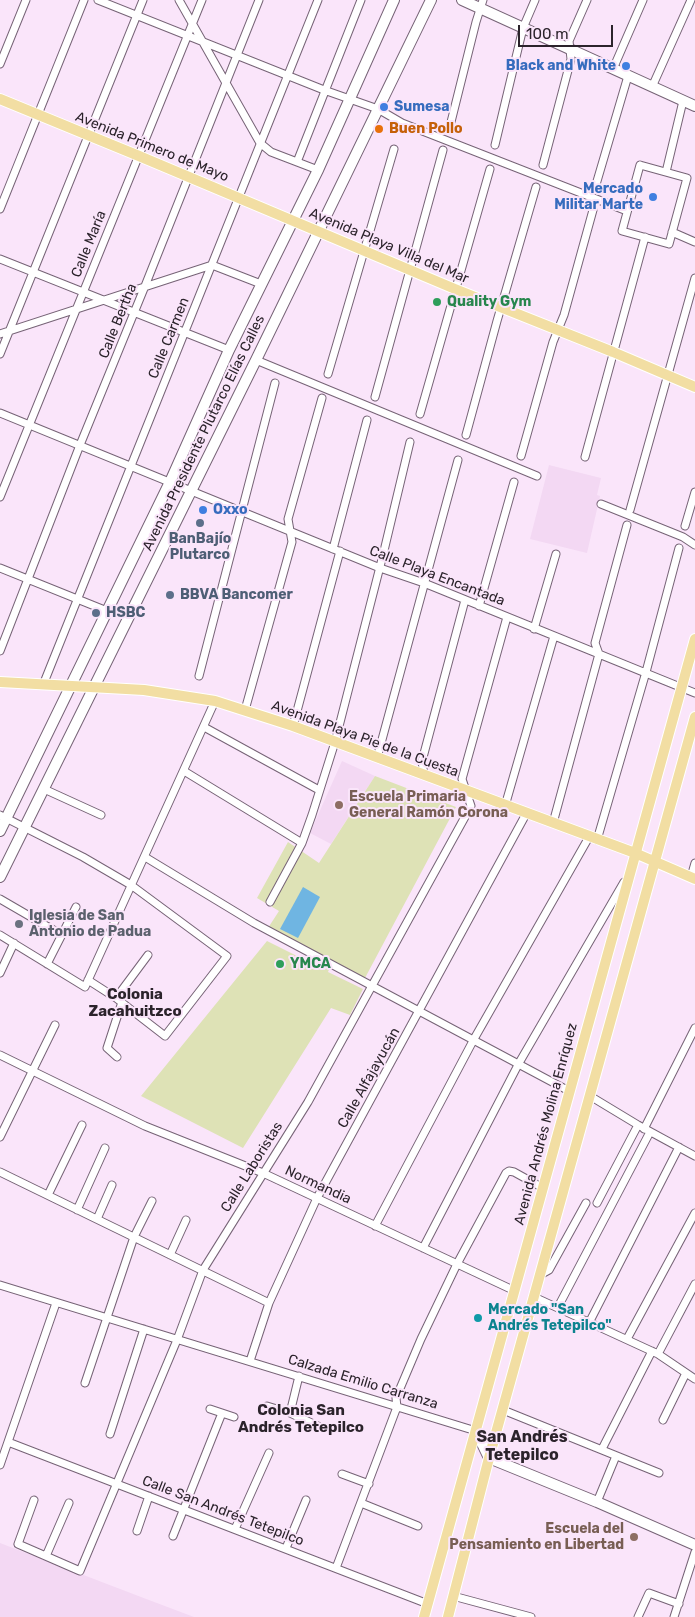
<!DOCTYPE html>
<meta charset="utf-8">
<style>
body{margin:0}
#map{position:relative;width:695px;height:1617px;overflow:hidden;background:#fae5fa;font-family:Rubik,sans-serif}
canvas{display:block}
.scale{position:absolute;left:518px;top:25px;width:95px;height:22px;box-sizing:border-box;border:2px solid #2b232b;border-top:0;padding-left:6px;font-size:15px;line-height:18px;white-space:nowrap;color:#2b232b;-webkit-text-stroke:4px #fae5fa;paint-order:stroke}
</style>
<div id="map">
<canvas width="695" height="1617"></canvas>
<div class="scale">100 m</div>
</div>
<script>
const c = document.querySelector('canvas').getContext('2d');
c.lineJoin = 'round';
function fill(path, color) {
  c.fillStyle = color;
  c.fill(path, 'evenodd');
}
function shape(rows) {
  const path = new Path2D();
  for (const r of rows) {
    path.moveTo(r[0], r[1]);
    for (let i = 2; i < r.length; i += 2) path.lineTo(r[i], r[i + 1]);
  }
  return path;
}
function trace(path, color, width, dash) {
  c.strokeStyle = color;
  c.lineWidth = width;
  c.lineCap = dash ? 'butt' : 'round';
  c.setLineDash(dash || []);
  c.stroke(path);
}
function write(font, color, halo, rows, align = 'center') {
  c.font = font + ' Rubik,sans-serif';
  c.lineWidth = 4;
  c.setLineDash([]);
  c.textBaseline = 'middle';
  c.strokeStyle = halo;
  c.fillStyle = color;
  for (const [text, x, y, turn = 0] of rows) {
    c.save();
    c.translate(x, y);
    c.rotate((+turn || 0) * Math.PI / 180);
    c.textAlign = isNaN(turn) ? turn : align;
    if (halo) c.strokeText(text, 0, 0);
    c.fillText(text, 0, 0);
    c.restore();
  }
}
const built = shape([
 [549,465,601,478,597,495,600,496,587,553,530,539],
 [342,761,375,776,331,844,310,833],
 [0,1543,141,1597,194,1617,0,1617]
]);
const green = shape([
 [375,776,456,807,365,978,332,962,328,972,363,989,350,1015,331,1008,243,1148,141,1096,267,941,325,970,329,961,268,928,279,911,257,898,288,842,319,863]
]);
const water = shape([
 [303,887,320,897,298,938,280,929]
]);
const street = shape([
 [98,0,324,90,378,109,402,123,627,211],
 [179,0,260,143,271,152,318,170],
 [0,64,26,0],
 [613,69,643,0],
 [652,87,691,0],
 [449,130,476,22,483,0],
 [495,145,523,28,535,0],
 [297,162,361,0],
 [543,165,571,59,569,41,587,0],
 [640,165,687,178,669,244,622,231,640,165],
 [666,172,683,101],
 [595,188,628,76],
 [0,209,84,0],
 [672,232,695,242],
 [0,259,229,350],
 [0,334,212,265,261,284],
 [0,354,143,0],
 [256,360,537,476],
 [328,374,394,149],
 [375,397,443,150],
 [0,413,380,568,424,583,695,693],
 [420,414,490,169],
 [466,435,497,321,536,187],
 [521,456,553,342,564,315,593,210],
 [585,457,645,237],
 [0,497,202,0],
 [601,504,683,537,695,545],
 [630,510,695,278],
 [685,526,695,492],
 [333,549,367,420],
 [0,568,107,611],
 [479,606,514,482],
 [534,629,556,554],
 [0,651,80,445,145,286,259,0],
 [199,676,275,383],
 [43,685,318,0],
 [245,710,292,542,288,519,322,398],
 [293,726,340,551],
 [204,727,319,790],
 [377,758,458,460],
 [184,771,302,843],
 [424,775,422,761,465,600],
 [44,789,101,815],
 [505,806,554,636],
 [0,815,83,857,131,885,227,956,165,1036,116,998,88,980],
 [553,823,599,654,595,643,627,525],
 [597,840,646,672,679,548],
 [145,857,254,923,569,1091],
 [691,877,695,863],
 [0,899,62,935],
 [270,902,302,843,312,815,335,742,383,555,410,442],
 [0,935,85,987,215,701],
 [47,964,76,907],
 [0,973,14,943],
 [116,998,148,955],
 [0,1055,145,1126,263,1173,515,1291],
 [117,1057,107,1048,122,1002],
 [590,1096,638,1125,695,1156],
 [644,1129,695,1028],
 [0,1137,55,1025],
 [0,1172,269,1303],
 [48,1195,82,1125],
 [597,1203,638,1125],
 [77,1210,105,1148],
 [97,1219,112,1185],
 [375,1226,474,1039,589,837],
 [423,1248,519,1063,624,882],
 [170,1255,186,1220],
 [540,1275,549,1270,586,1203],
 [0,1285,476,1431],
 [534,1297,658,1354,695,1379],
 [558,1307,650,1132],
 [590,1321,679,1147],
 [627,1339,695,1213],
 [658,1354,695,1284],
 [250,1361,269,1303,317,1198,526,814],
 [85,1383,134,1237,152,1201],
 [267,1406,290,1413,318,1426],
 [210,1409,234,1417],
 [503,1410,659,1473],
 [290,1413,299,1376],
 [663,1420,686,1373],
 [110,1434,144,1329],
 [8,1442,428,1604],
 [602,1449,652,1351],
 [0,1465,56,1303],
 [342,1474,369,1484],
 [34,1500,18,1544,80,1571,177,1340,203,1270,308,1102,471,806,462,779,507,617],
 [597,1502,616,1456],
 [361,1503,418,1526],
 [235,1529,269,1453],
 [137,1531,149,1496],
 [173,1536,222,1413],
 [286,1548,306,1500],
 [46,1556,69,1503],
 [336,1568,397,1407,396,1398,421,1339,457,1264,506,1173,509,1171,514,1172,543,1188],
 [453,1596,531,1617],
 [638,1617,649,1593,679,1604],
 [674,1617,695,1552]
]);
const secondary = shape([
 [462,0,695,106],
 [0,831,170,482,229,350,318,170,394,0],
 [0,877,256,360,431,0],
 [476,1431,489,1458,597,1502,695,1545]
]);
const primary = shape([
 [0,99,139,156,455,289,613,352,695,387],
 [0,682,144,690,215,701,293,726,635,853,695,879],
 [424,1617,695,639],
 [448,1617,489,1458,695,717]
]);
const markers = [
 [626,66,5,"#3f7fe0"],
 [384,107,5,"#3f7fe0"],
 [379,129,5,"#e8710a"],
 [653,197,5,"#3f7fe0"],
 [437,302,5,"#2e9e5b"],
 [203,510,5,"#3f7fe0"],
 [200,523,5,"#5c6f8a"],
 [170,595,5,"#5c6f8a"],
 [96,613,5,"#5c6f8a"],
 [339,805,5,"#8d6e63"],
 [19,924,5,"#6b7280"],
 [280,964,5,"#2e9e5b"],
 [478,1318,5,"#0f9aa8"],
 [634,1537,5,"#8d6e63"]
];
const shopNames = [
 ["Black and White",616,66],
 ["Sumesa",394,107,"left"],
 ["Mercado",643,189],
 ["Militar Marte",643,205],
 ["Oxxo",213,510,"left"]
];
const foodNames = [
 ["Buen Pollo",389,129]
];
const streetNames = [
 ["Avenida Primero de Mayo",152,147,22],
 ["Calle María",89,244,-68],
 ["Avenida Playa Villa del Mar",389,246,23],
 ["Calle Bertha",118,321,-68],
 ["Calle Carmen",169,338,-68],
 ["Avenida Presidente Plutarco Elías Calles",204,433,-64],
 ["Calle Playa Encantada",437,576,21],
 ["Avenida Playa Pie de la Cuesta",365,739,20],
 ["Calle Alfajayucán",369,1078,-61],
 ["Avenida Andrés Molina Enríquez",546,1124,-75],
 ["Calle Laboristas",252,1167,-58],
 ["Normandia",318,1185,25],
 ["Calzada Emilio Carranza",363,1382,17],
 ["Calle San Andrés Tetepilco",223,1511,21]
];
const leisureNames = [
 ["Quality Gym",447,302],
 ["YMCA",290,964]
];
const serviceNames = [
 ["BanBajío",200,539,"center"],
 ["Plutarco",200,555,"center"],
 ["BBVA Bancomer",180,595],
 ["HSBC",106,613]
];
const educationNames = [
 ["Escuela Primaria",349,797],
 ["General Ramón Corona",349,813],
 ["Escuela del",624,1529,"right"],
 ["Pensamiento en Libertad",624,1545,"right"]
];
const worshipNames = [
 ["Iglesia de San",29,916],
 ["Antonio de Padua",29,932]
];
const cultureNames = [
 ["Mercado \"San",488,1310],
 ["Andrés Tetepilco\"",488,1326]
];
const neighbourhoodNames = [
 ["Colonia",135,995],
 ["Zacahuitzco",135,1012],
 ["Colonia San",301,1411],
 ["Andrés Tetepilco",301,1428]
];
const quarterNames = [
 ["San Andrés",522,1437],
 ["Tetepilco",522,1455]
];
fill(built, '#f3d8f3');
fill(green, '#dee2b6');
fill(water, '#6fb5e2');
trace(street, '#766376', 9);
trace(secondary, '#766376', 12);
trace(primary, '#fff', 12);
trace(street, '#fff', 7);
trace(secondary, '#fff', 10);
trace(primary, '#f2dea3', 10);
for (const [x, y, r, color] of markers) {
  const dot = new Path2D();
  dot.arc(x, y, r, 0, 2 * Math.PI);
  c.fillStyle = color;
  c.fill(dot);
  trace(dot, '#fae5fa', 2);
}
write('bold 14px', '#366cbe', '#fae5fa', shopNames, 'right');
write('bold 14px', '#c56008', '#fae5fa', foodNames, 'left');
write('14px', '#2b232b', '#fae5fa', streetNames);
write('bold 14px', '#27864d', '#fae5fa', leisureNames, 'left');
write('bold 14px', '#4e5e75', '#fae5fa', serviceNames, 'left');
write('bold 14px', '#785e54', '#fae5fa', educationNames, 'left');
write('bold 14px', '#5b616d', '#fae5fa', worshipNames, 'left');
write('bold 14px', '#0d838f', '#fae5fa', cultureNames, 'left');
write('bold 15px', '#2b232b', '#fae5fa', neighbourhoodNames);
write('bold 16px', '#2b232b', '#fae5fa', quarterNames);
</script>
